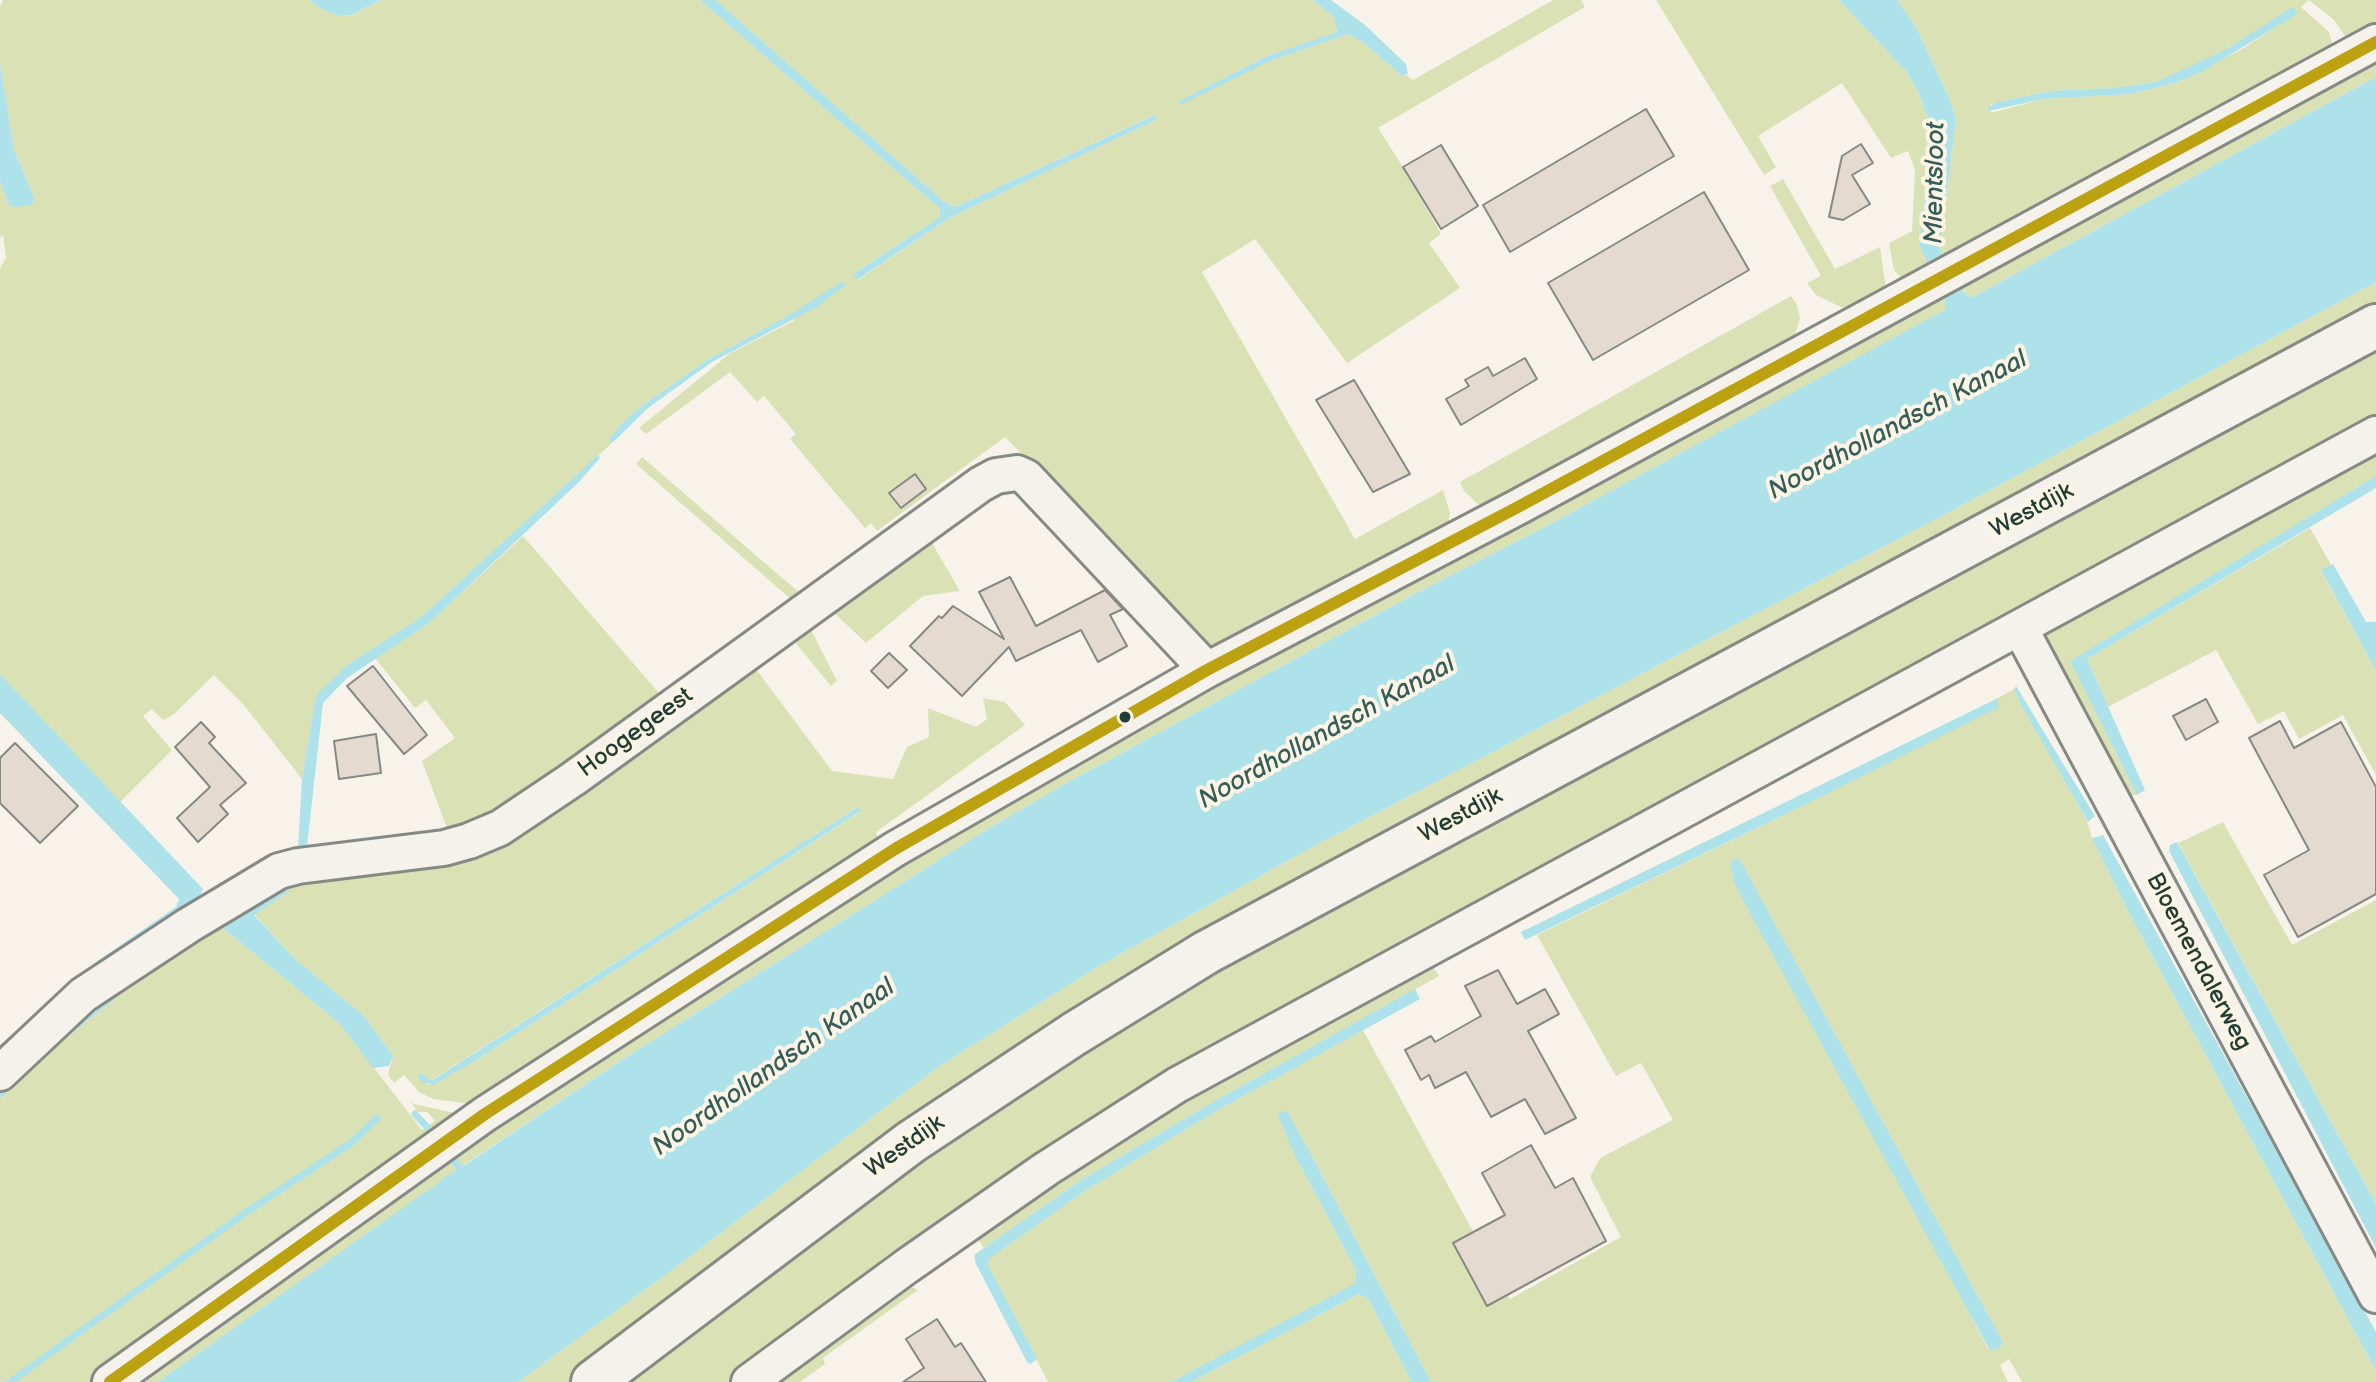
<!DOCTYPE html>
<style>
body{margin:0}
canvas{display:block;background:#f7f3ea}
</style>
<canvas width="2376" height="1382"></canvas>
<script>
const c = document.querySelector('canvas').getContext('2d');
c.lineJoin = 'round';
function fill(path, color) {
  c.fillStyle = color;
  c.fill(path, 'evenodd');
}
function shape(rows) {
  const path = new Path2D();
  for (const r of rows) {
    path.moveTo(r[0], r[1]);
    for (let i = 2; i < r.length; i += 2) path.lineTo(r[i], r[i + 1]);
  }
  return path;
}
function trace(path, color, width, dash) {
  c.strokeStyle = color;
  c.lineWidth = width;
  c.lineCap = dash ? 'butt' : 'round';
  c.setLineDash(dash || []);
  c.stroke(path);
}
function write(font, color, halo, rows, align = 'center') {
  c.font = font + ' "Balsamiq Sans",sans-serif';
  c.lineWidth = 8;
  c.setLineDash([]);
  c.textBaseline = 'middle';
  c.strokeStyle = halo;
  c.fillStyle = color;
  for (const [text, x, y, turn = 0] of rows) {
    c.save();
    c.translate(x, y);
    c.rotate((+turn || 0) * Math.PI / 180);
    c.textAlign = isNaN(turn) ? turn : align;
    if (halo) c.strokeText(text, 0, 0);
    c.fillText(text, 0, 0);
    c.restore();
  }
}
const green = shape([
 [3,0,309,0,323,10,341,16,352,15,381,0,700,0,939,208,940,217,854,273,858,280,951,217,1156,120,1154,115,955,207,943,201,716,0,1313,0,1334,17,1338,28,1335,34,1267,56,1179,101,1270,61,1348,34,1364,43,1402,76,1406,75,1413,80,1553,0,1581,0,1585,7,1378,128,1410,178,1441,234,1429,243,1460,288,1347,363,1255,239,1202,272,1355,539,1443,490,1450,513,1448,525,1217,653,1181,632,1190,624,1005,437,877,531,871,523,865,528,790,439,796,434,764,396,757,402,730,372,646,434,639,428,729,354,795,320,789,315,707,360,643,405,623,422,610,439,612,443,420,618,350,663,315,700,302,779,243,704,214,675,173,715,163,720,152,709,143,716,172,750,120,802,0,674,0,269,6,257,3,235,0,238,0,181,9,205,34,197,14,150,0,64,0,6],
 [1656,0,1839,0,1906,71,1918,92,1929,121,1929,167,1921,226,1932,271,1904,281,1894,270,1889,243,1912,231,1915,170,1908,151,1891,158,1842,83,1758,136,1776,167,1764,175],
 [1897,0,2376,0,2376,31,2349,42,2334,20,2309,0,2301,7,2329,32,2332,44,2329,49,1947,263,1940,249,1956,118,1949,98,1917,29],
 [2298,12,2242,49,2177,83,2130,94,2043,99,1991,113,1990,105,1994,103,2050,91,2113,88,2156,82,2228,53],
 [2376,55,2376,77,1971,298,1958,287],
 [1783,179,1835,269,1880,247,1886,289,1845,309,1816,295,1807,283,1821,276,1770,186],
 [2376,282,2376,312,1539,763,664,1312,572,1382,518,1382,676,1267,938,1067,1099,966,1316,845,1942,516],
 [1946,294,1945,310,1931,319,1543,528,1409,597,1063,785,988,829,625,1058,462,1166,457,1158,451,1162,457,1170,158,1382,126,1382,301,1253,953,828,1169,704],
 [1791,296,1797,305,1800,319,1794,337,1789,341,1487,507,1478,504,1464,491,1460,482],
 [2376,340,2376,423,1364,974,733,1382,612,1382,1110,1023],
 [2376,448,2376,476,2071,661,2137,795,2120,795,2035,636],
 [642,457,802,595,794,602,636,464],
 [2310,528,2331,565,2321,571,2376,671,2376,775,2343,715,2299,739,2284,711,2258,724,2216,650,2108,707,2087,659],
 [926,533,960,591,923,596,866,643,829,608],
 [523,536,665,700,493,823,448,831,422,761,455,738,426,700,415,708,375,658,428,624],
 [807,622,837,681,831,686,789,635],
 [753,665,832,771,893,779,907,747,929,737,928,708,976,727,987,719,983,698,1005,702,1025,725,876,832,881,846,471,1104,433,1099,419,1092,404,1075,394,1083,388,1075,393,1056,364,1016,296,960,254,914,288,892,218,924,340,1024,422,1130,435,1121,427,1112,417,1112,410,1100,414,1104,455,1113,457,1118,257,1258,92,1382,0,1382,0,1082,47,1036,289,875,434,858],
 [858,807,860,812,473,1062,428,1085,418,1076,421,1074,430,1080,433,1079],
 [2014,689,2087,821,2092,838,2128,911,2376,1371,2376,1382,2022,1382,2009,1359,2000,1365,2008,1382,1431,1382,1314,1160,1296,1158,1356,1270,1356,1284,1171,1382,1048,1382,988,1265,989,1259,1085,1191,1218,1110,1363,1030,1510,1299,1621,1237,1590,1177,1600,1158,1673,1120,1641,1063,1616,1076,1537,935,1823,796],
 [1739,859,2003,1342,1997,1349,1988,1349,1948,1273],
 [2223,822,2292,945,2376,900,2376,1204,2178,843],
 [1431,964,1439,976,1213,1102,1081,1180,984,1248,972,1231,1102,1142],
 [907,1285,918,1290,823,1358,825,1364,800,1382,768,1382],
 [1359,1294,1368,1299,1412,1382,1191,1382]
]);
const water = shape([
 [309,0,381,0,351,15,341,16,323,10],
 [700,0,716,0,943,201,955,207,1155,115,1156,120,951,217,857,280,853,274,940,217,939,208],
 [1313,0,1331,0,1365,25,1406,64,1408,74,1402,76,1364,43,1348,34,1270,61,1180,105,1179,101,1267,56,1337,32,1334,17],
 [1839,0,1897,0,1917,29,1949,98,1956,118,1940,249,1958,287,1971,298,2376,77,2376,282,1942,516,1316,845,1099,966,938,1067,676,1267,518,1382,158,1382,456,1170,451,1162,456,1157,463,1166,625,1058,988,829,1063,785,1409,597,1543,528,1945,310,1946,294,1927,262,1919,243,1929,167,1929,121,1918,92,1906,71],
 [2292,7,2298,12,2294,16,2203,71,2176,83,2130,94,2043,99,1989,111,1988,108,1994,103,2050,91,2113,88,2156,82,2227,49],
 [0,64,14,150,34,197,32,205,16,207,9,205,0,181],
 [843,281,846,285,815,308,712,362,648,408,612,443,609,439,623,422,643,405,707,360,789,315],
 [598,455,600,458,579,482,428,624,347,678,323,703,307,846,298,849,302,779,315,700,319,692,350,663,420,618],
 [2376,476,2376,488,2087,659,2145,790,2137,795,2070,661],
 [2333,564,2366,622,2376,622,2376,671,2321,570],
 [0,674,203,889,199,897,94,968,93,964,176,907,179,899,0,713],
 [2016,686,2095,816,2088,822,2021,705,2014,689],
 [1996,699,1999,707,1823,796,1525,940,1521,932],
 [858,807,861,811,473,1062,433,1085,422,1082,418,1076,421,1073,430,1080,434,1079],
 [2103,835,2376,1332,2376,1371,2128,911,2092,838],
 [2177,842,2376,1204,2376,1248,2169,851,2170,845],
 [1739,858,2003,1342,1997,1350,1989,1349,1754,921,1734,882,1730,862],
 [287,886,289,891,254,915,296,960,364,1016,393,1056,389,1066,373,1068,340,1024,217,923],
 [1415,989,1420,999,1218,1110,1085,1191,989,1259,988,1265,1037,1359,1031,1364,1027,1362,976,1264,974,1255,1081,1180,1213,1102],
 [1287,1111,1314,1160,1431,1382,1412,1382,1368,1299,1359,1294,1191,1382,1171,1382,1356,1283,1356,1270,1296,1158,1277,1113]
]);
const stream = shape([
 [69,1031,118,992],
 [0,1094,12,1083],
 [415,1114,427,1127],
 [10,1382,248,1211,351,1143,377,1118]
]);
const building = shape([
 [1646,109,1674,156,1510,252,1483,205,1646,109],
 [1861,144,1873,163,1852,175,1870,204,1843,220,1829,217,1842,156,1861,144],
 [1441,145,1478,206,1441,229,1403,167,1441,145],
 [1704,192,1749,270,1593,360,1548,283,1704,192],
 [1525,358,1537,379,1461,425,1446,399,1469,386,1465,380,1488,367,1493,376,1525,358],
 [1354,380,1410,474,1373,492,1316,400,1354,380],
 [915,474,926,489,901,508,889,493,915,474],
 [1010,577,1036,626,1105,590,1123,609,1110,615,1127,646,1098,662,1081,630,1016,661,1009,647,962,696,910,646,939,616,942,618,953,606,1004,639,979,592,1010,577],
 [889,653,907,670,888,688,871,671,889,653],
 [373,666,427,735,404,754,347,686,373,666],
 [2206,699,2218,722,2186,740,2173,716,2206,699],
 [2280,721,2294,748,2341,722,2376,787,2376,894,2298,937,2264,875,2309,850,2249,738,2280,721],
 [201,722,215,737,209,743,246,783,220,805,228,814,198,842,177,818,210,787,175,747,201,722],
 [376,734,381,773,339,779,334,741,376,734],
 [15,743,78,806,40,843,0,803,0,758,15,743],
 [1498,970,1517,1004,1545,989,1559,1014,1528,1031,1576,1118,1545,1134,1525,1099,1491,1117,1466,1072,1435,1088,1429,1075,1421,1080,1405,1050,1431,1036,1435,1042,1481,1016,1465,986,1498,970],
 [1531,1145,1555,1188,1573,1178,1606,1241,1487,1306,1453,1243,1505,1215,1482,1173,1531,1145],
 [937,1319,955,1347,961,1343,986,1382,903,1382,924,1368,906,1339,937,1319]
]);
const minor = shape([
 [2020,628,2376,1295],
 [0,1073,83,995,189,925,279,871,298,866,444,848,469,841,500,828,573,779,981,484,996,476,1017,473,1026,477,1207,670],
 [110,1382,485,1114,895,849,1207,670,1518,507,2376,42],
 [749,1382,907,1266,1046,1169,1177,1085,2376,434]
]);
const major = shape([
 [593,1382,911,1142,1074,1034,1207,952,2376,326]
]);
const bus1 = shape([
 [110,1382,485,1114,895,849,1207,670,1518,507,2376,42]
]);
const markers = [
 [1125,717,7,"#1f3d34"]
];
const streetNames = [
 ["Westdijk",2032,511,-28],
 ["Hoogegeest",636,733,-36],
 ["Westdijk",1461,816,-28],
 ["Bloemendalerweg",2198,962,62],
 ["Westdijk",905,1147,-35]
];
const waterNames = [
 ["Mientsloot",1936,183,-89],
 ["Noordhollandsch Kanaal",1898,426,-28],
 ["Noordhollandsch Kanaal",1327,733,-29],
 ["Noordhollandsch Kanaal",774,1068,-35]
];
fill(green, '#dae2b5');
fill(water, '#ade2eb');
trace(stream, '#ade2eb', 7);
fill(building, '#e4dad0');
trace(building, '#868984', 2);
trace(minor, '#868984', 40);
trace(major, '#868984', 48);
trace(minor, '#f5f2ec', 34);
trace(major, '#f5f2ec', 42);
trace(bus1, '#bca110', 12);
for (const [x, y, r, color] of markers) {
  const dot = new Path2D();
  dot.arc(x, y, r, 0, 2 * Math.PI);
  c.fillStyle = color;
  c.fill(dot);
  trace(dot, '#fcf5e5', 3);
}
write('24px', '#1f3d34', '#fcf5e5', streetNames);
write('italic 26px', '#355d59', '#fcf5e5', waterNames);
</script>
